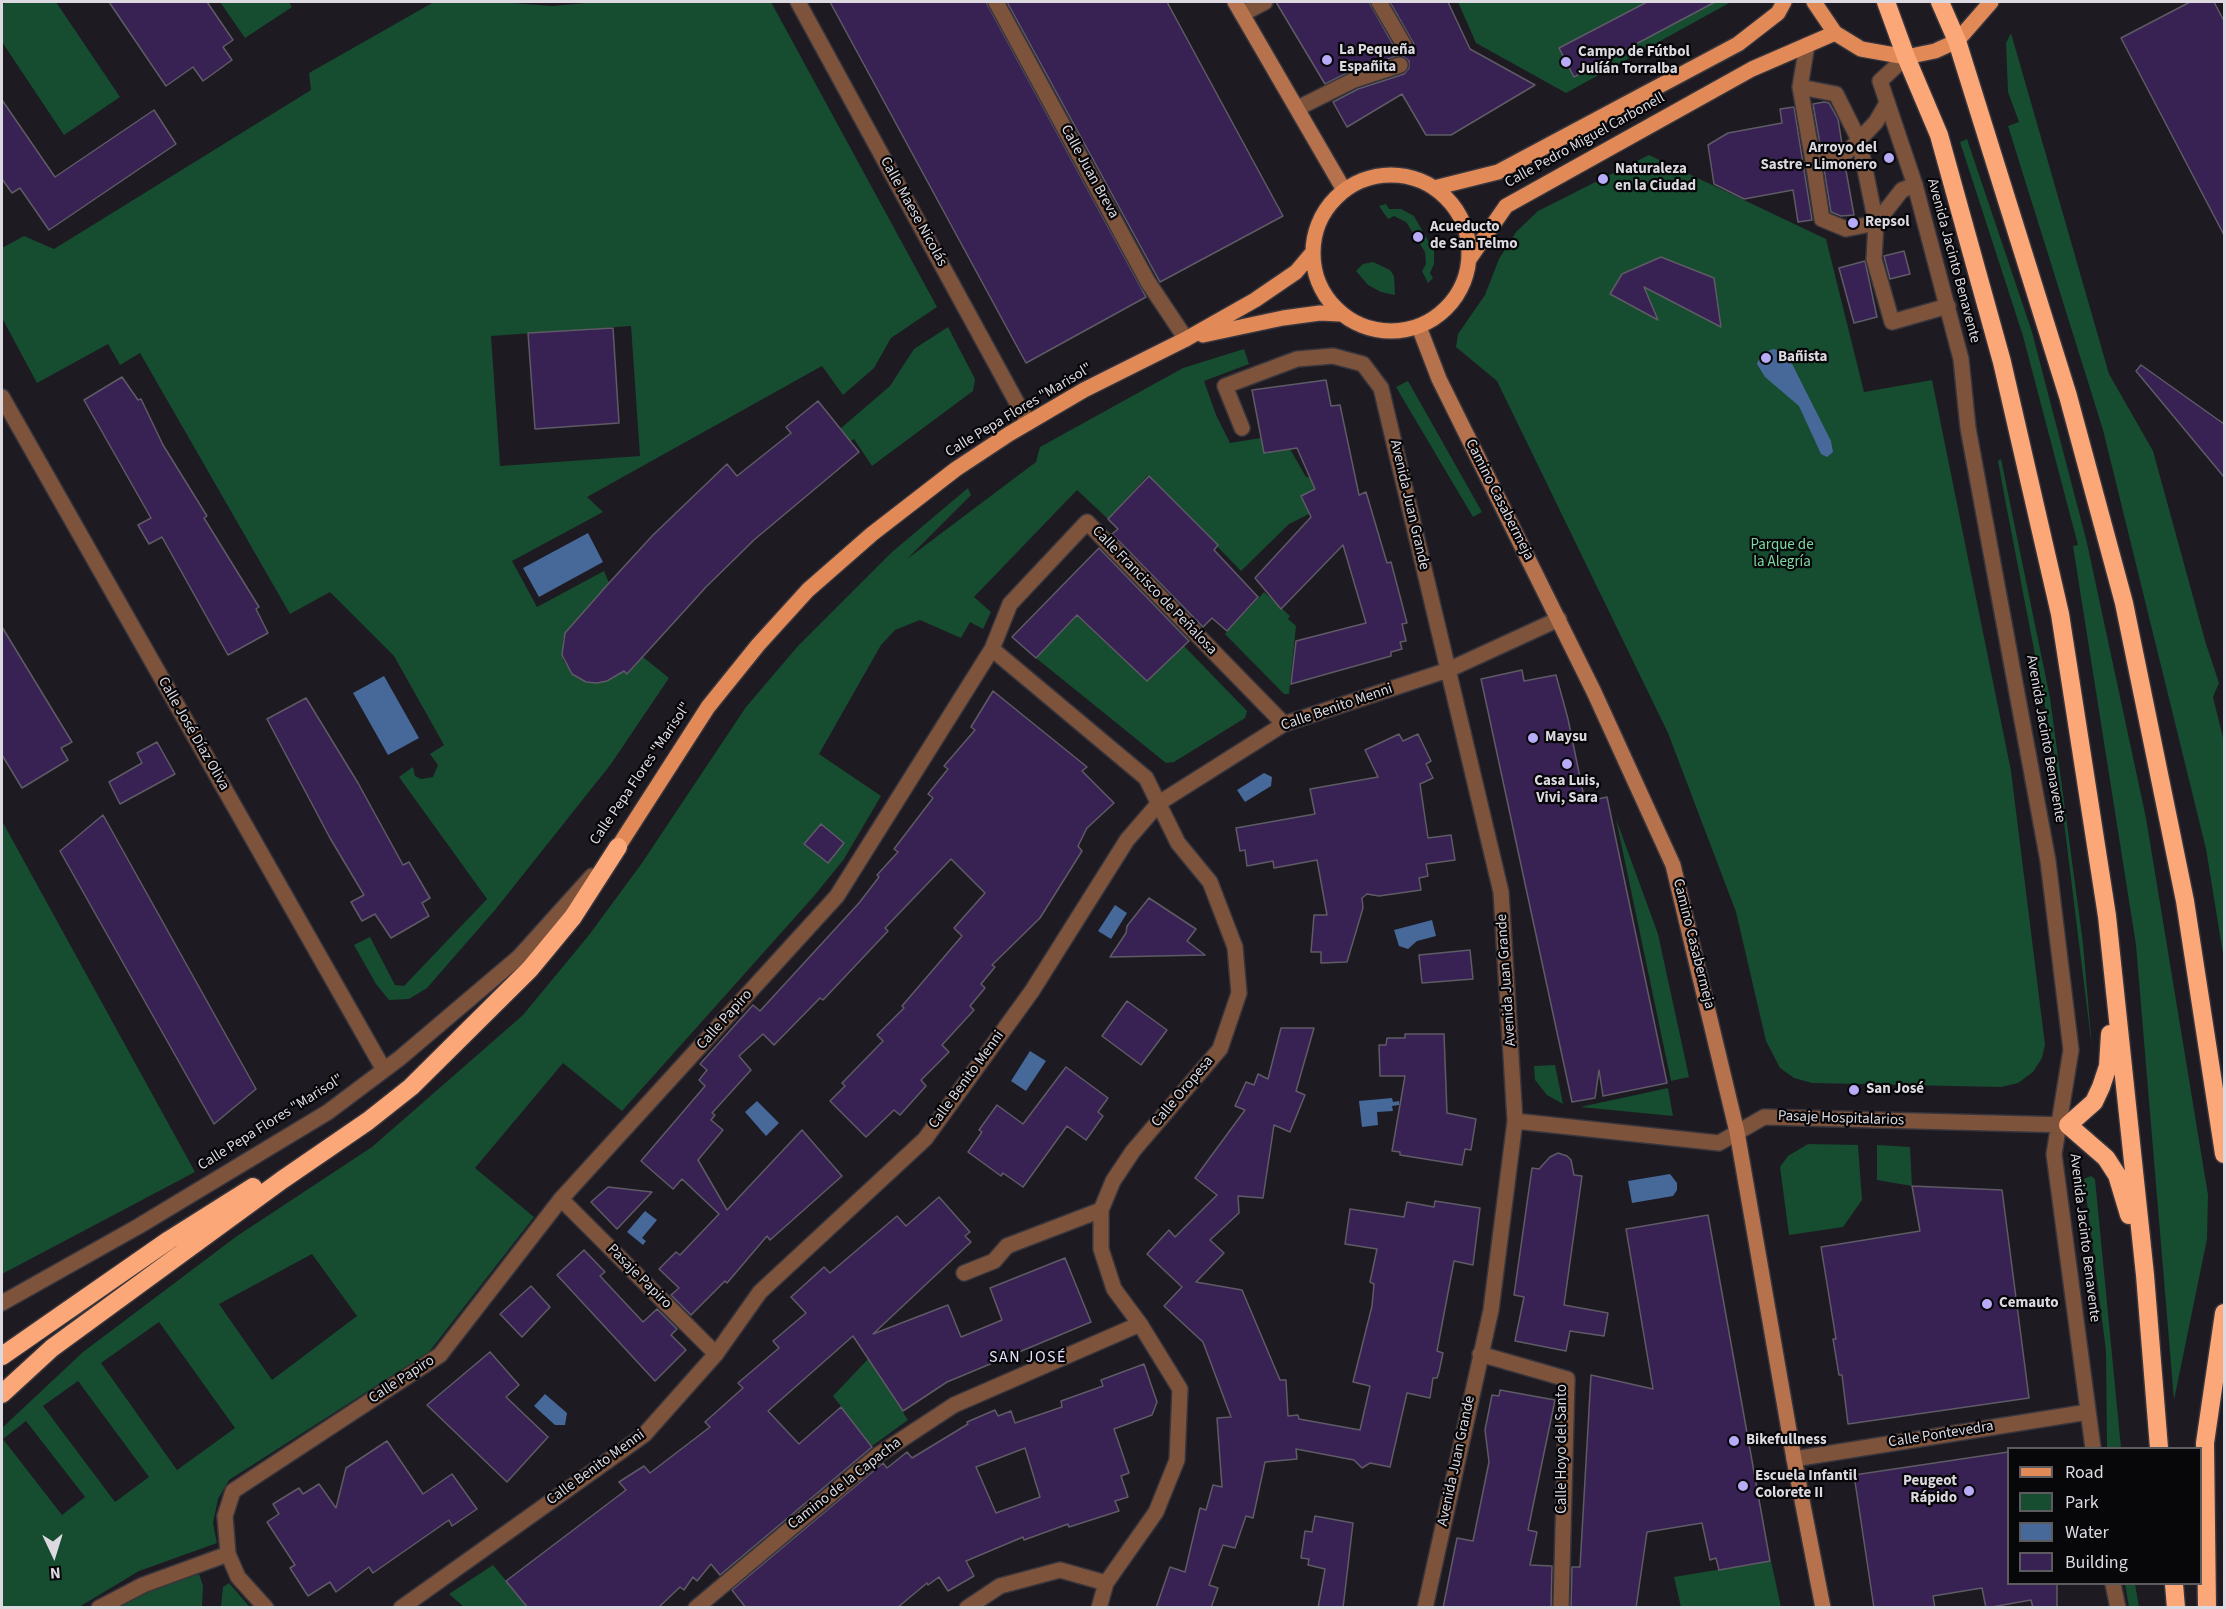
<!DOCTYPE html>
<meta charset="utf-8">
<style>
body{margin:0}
#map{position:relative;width:2226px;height:1609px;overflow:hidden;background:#1d1a22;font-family:"Source Sans 3",sans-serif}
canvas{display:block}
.frame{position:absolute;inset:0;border:3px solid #dcdae0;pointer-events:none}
.legend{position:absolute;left:2007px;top:1447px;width:195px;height:138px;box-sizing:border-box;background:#070609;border:2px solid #5c5b5f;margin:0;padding:8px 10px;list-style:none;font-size:18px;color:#dcdae0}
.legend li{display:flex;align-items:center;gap:12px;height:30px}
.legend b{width:30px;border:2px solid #5c5b5f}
.north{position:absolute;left:24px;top:1525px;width:60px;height:60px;-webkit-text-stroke:4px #070609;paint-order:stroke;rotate:176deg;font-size:16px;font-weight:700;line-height:24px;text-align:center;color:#dcdae0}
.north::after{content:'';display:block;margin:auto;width:21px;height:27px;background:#dcdae0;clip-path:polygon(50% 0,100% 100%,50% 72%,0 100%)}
</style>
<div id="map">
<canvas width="2226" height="1609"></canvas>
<div class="frame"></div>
<ul class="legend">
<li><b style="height:8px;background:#e18a57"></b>Road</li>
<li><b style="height:16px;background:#164c2f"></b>Park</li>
<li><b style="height:16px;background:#47699a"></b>Water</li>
<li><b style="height:16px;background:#382153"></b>Building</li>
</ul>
<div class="north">N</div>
</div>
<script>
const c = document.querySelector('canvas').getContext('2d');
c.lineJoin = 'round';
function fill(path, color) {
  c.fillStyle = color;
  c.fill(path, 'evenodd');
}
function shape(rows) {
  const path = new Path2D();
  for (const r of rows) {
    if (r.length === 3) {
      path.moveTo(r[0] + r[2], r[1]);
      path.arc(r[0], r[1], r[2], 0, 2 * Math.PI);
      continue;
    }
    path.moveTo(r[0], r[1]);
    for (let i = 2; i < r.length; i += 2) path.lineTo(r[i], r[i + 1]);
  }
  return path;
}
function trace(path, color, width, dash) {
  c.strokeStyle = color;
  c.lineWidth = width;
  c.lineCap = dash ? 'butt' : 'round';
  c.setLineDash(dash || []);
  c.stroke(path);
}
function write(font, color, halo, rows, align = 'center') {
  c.font = font + ' "Source Sans 3",sans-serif';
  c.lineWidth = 4.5;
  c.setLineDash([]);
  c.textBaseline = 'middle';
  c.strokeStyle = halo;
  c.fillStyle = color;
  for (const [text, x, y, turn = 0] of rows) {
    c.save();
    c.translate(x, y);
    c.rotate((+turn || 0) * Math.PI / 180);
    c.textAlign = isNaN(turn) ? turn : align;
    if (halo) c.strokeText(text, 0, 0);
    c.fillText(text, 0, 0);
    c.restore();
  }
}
const green = shape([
 [6,2,56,2,120,97,64,135,2,42,2,5],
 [220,2,289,2,292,7,245,38],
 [434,2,499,2,552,6,597,2,771,2,937,307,891,338,874,368,843,395,822,366,587,497,603,512,512,561,537,607,604,571,609,583,568,629,563,639,563,660,576,677,591,683,607,681,622,670,628,674,643,657,669,678,611,764,495,910,427,988,409,999,389,1000,376,984,354,945,370,937,395,985,404,986,487,899,399,777,413,767,415,776,421,779,433,777,438,765,430,754,444,745,394,656,330,592,290,614,140,353,120,365,108,344,37,383,2,318,2,248,24,236,54,249,311,90,309,73],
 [631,326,640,456,500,466,491,336],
 [1458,2,1731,2,1566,93,1476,43],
 [2011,33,2109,374,2153,451,2206,644,2219,683,2213,697,2224,742,2224,960,2206,849,2103,430,2008,126,2019,122,2008,92,2006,43],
 [1967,139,2032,332,2087,543,2146,818,2208,1195,2207,1239,2174,1400,2136,945,2073,546,2078,545,2023,336,1960,142],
 [1649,155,1826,239,1864,392,1932,380,2011,771,2045,1045,2042,1058,2033,1072,2018,1083,2001,1087,1812,1083,1794,1078,1780,1068,1766,1041,1736,912,1668,733,1497,381,1456,347,1458,334,1485,295,1499,259,1516,232,1538,211],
 [1386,204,1389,209,1401,209,1414,216,1434,251,1434,264,1430,273,1433,278,1428,283,1422,271,1426,264,1425,252,1406,222,1394,216,1388,219,1379,206],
 [1373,262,1390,270,1394,276,1395,295,1381,292,1368,285,1356,271,1363,264],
 [948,327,975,379,973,391,872,466,854,439,850,441,840,429,890,386,914,349],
 [1244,349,1249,364,1204,381,1216,415,1230,443,1261,438,1264,453,1290,449,1306,477,1314,478,1317,492,1302,496,1309,514,1289,524,1241,571,1148,475,1108,519,1077,490,974,597,991,612,983,629,970,622,961,638,920,620,895,630,881,645,819,754,881,796,844,859,814,896,622,1111,563,1063,475,1168,534,1217,429,1352,229,1480,218,1499,213,1523,217,1543,139,1571,79,1607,2,1608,2,1428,83,1352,237,1236,372,1147,523,1015,589,935,642,863,746,707,798,646,892,552,968,488,971,495,907,559,1036,462,1040,447,1183,368],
 [312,1254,357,1316,272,1380,219,1304],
 [159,1322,235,1428,177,1470,101,1363],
 [78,1381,149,1477,115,1502,43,1406],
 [26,1421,85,1497,62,1515,3,1439],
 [1408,381,1482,512,1473,517,1396,387],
 [2001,459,2050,698,2083,943,2092,1048,2058,774,2004,494,1998,461],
 [1264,592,1290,616,1288,619,1296,626,1289,694,1284,694,1225,634],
 [1077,616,1147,681,1184,646,1247,711,1245,718,1174,762,1166,763,1036,658],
 [1616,819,1658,934,1689,1077,1671,1081],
 [2,821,195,1172,2,1274],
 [1555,1065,1563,1104,1547,1095,1535,1080,1534,1066],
 [1668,1088,1673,1116,1580,1107],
 [1808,1144,1858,1145,1862,1200,1843,1227,1789,1235,1780,1167,1788,1156],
 [1877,1145,1910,1147,1912,1186,1877,1180],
 [2091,1176,2095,1179,2121,1448,2107,1448,2106,1351,2084,1179],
 [868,1359,908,1420,872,1446,833,1396],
 [1771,1561,1781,1607,1681,1607,1674,1577],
 [493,1565,528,1607,464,1607,449,1594],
 [199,1574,203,1586,202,1607,116,1607,146,1592],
 [229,1583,249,1606,251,1607,221,1607,223,1587],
 [2125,1584,2135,1584,2139,1607,2129,1607]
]);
const water = shape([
 [1773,349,1786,352,1831,441,1833,452,1827,457,1821,454,1799,406,1765,377,1757,364,1761,354],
 [588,533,603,562,539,597,523,568],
 [384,676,419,738,388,755,353,693],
 [1264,773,1272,777,1271,786,1245,802,1237,790],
 [1115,905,1127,913,1111,939,1098,931],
 [1432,920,1436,936,1417,941,1408,949,1399,946,1394,930],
 [1030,1051,1046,1061,1026,1091,1011,1081],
 [1392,1098,1393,1102,1399,1101,1399,1105,1392,1106,1393,1111,1377,1112,1378,1125,1362,1127,1359,1101],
 [757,1101,779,1123,766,1136,745,1112],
 [1670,1174,1677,1183,1677,1190,1673,1196,1632,1203,1628,1181],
 [645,1211,657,1220,642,1238,646,1241,643,1245,627,1232],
 [545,1394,567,1413,565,1425,555,1425,534,1406]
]);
const building = shape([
 [109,2,207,2,233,40,223,47,232,60,203,81,193,67,166,86,109,2],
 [830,2,986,2,1146,297,1026,363,830,2],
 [1007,2,1167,2,1283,216,1160,282,1007,2],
 [1276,2,1369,2,1396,50,1403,55,1409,53,1414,44,1390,2,1448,2,1470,49,1535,85,1451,135,1426,135,1402,94,1347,127,1333,102,1358,89,1404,74,1409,68,1409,61,1403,56,1397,56,1351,71,1325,84,1276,2],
 [1647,2,1715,2,1574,77,1559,48,1647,2],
 [2190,2,2214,2,2224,21,2224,235,2121,38,2190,2],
 [2,100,55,177,154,110,176,144,49,230,20,188,12,193,2,179,2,100],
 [1824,102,1829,103,1838,119,1842,144,1821,150,1813,104,1824,102],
 [1794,107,1812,220,1798,222,1793,190,1744,199,1714,184,1708,145,1728,133,1782,123,1780,109,1794,107],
 [1845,165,1854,215,1841,216,1831,212,1824,169,1845,165],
 [1904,251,1910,274,1890,279,1884,256,1904,251],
 [1661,257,1714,278,1721,327,1644,287,1658,320,1610,294,1622,274,1661,257],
 [1865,261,1877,317,1854,323,1839,268,1865,261],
 [613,328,619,423,535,429,528,333,613,328],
 [2141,365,2224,424,2224,477,2136,371,2141,365],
 [122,377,138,400,141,399,163,445,207,516,204,518,259,607,256,609,268,633,228,655,162,537,149,544,138,525,151,518,84,400,122,377],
 [1326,380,1331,406,1340,405,1359,495,1366,492,1387,563,1391,562,1407,623,1402,624,1406,641,1400,642,1402,649,1391,652,1391,656,1291,684,1296,641,1366,623,1343,545,1281,609,1255,578,1311,517,1301,496,1315,489,1297,448,1264,453,1252,390,1326,380],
 [818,401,859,452,755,539,706,587,627,674,624,671,607,681,597,683,586,682,572,674,562,655,565,633,609,583,653,535,727,464,737,476,791,433,786,427,818,401],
 [1149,476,1218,545,1214,550,1258,597,1227,631,1212,618,1203,627,1112,534,1118,529,1108,519,1149,476],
 [1099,548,1189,641,1147,681,1077,615,1036,658,1012,637,1099,548],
 [2,627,72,742,61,748,68,760,22,788,2,755,2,627],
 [1522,670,1524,681,1556,675,1568,719,1585,802,1607,797,1667,1083,1603,1096,1599,1070,1595,1098,1572,1102,1481,679,1522,670],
 [993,691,1087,767,1082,771,1114,803,1087,828,1078,846,1082,851,1040,918,992,965,995,967,981,984,985,988,970,1006,974,1010,942,1045,949,1052,921,1080,926,1086,900,1115,894,1110,866,1137,830,1101,845,1086,842,1083,883,1041,877,1035,904,1008,902,1006,962,936,954,928,985,893,951,859,885,928,888,931,823,1000,820,998,774,1045,763,1034,739,1056,751,1070,712,1113,715,1115,711,1120,723,1130,698,1160,727,1210,802,1130,842,1176,770,1240,767,1236,727,1283,725,1281,691,1315,671,1295,679,1288,659,1269,676,1252,680,1255,719,1214,682,1179,673,1189,641,1161,705,1086,699,1080,707,1070,700,1064,753,1005,760,1011,859,903,879,877,877,875,898,852,894,849,933,798,928,794,948,769,944,766,975,730,971,727,993,691],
 [306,698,358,783,403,865,409,862,430,898,422,903,429,916,391,938,375,914,362,921,351,902,364,895,330,838,267,719,306,698],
 [1399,734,1403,741,1418,734,1431,761,1426,764,1433,778,1420,784,1428,838,1451,835,1455,860,1426,864,1428,876,1419,878,1421,890,1379,896,1367,894,1362,898,1363,908,1347,962,1321,963,1321,952,1311,952,1314,915,1327,915,1317,860,1274,868,1273,861,1247,866,1245,850,1240,851,1236,828,1315,814,1310,789,1378,777,1365,750,1399,734],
 [157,742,175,774,120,804,109,782,142,763,137,753,157,742],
 [103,815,256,1089,214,1124,60,851,103,815],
 [821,824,844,843,828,863,804,844,821,824],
 [1149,898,1196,929,1187,941,1205,955,1110,957,1126,933,1127,926,1149,898],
 [1470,950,1473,979,1422,983,1419,955,1470,950],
 [1127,1001,1167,1030,1141,1065,1102,1036,1127,1001],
 [1281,1028,1314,1028,1296,1091,1305,1095,1290,1132,1274,1125,1263,1198,1238,1196,1239,1213,1210,1240,1224,1253,1196,1282,1242,1290,1280,1380,1286,1380,1288,1416,1298,1415,1299,1419,1360,1430,1370,1386,1353,1382,1372,1306,1374,1284,1370,1282,1377,1249,1345,1244,1350,1209,1404,1217,1407,1202,1434,1207,1435,1201,1480,1208,1473,1265,1454,1261,1437,1351,1443,1353,1439,1372,1437,1378,1433,1378,1430,1398,1407,1393,1390,1467,1370,1463,1362,1468,1354,1460,1296,1449,1297,1459,1265,1462,1253,1518,1246,1516,1235,1548,1223,1545,1209,1585,1218,1588,1211,1608,1156,1608,1170,1567,1185,1572,1200,1508,1206,1510,1213,1485,1222,1487,1217,1418,1231,1417,1203,1342,1164,1306,1182,1287,1147,1254,1169,1230,1175,1237,1217,1195,1195,1178,1245,1110,1235,1106,1246,1082,1254,1085,1258,1074,1268,1079,1281,1028],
 [1405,1034,1444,1034,1447,1113,1476,1119,1471,1150,1465,1149,1462,1165,1400,1155,1400,1152,1392,1151,1405,1076,1380,1076,1379,1045,1386,1045,1387,1038,1405,1038,1405,1034],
 [1066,1067,1108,1098,1098,1112,1103,1116,1086,1140,1067,1126,1023,1187,1003,1173,1001,1176,968,1152,982,1132,979,1130,997,1105,1023,1124,1066,1067],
 [1558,1153,1567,1156,1571,1160,1574,1175,1582,1176,1564,1305,1608,1313,1604,1336,1570,1331,1566,1351,1515,1341,1524,1297,1514,1295,1532,1168,1539,1169,1550,1157,1558,1153],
 [1912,1186,2002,1190,2029,1398,1848,1424,1842,1375,1839,1375,1833,1339,1836,1339,1821,1247,1920,1231,1912,1186],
 [608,1187,652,1192,617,1229,591,1202,608,1187],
 [939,1197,970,1232,965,1236,971,1242,873,1334,948,1305,961,1337,1002,1320,990,1288,1065,1258,1091,1322,947,1382,903,1411,853,1336,768,1411,799,1444,841,1407,872,1447,720,1575,711,1564,697,1581,693,1577,684,1590,680,1587,658,1608,528,1608,506,1581,626,1490,619,1482,644,1466,650,1473,710,1427,705,1422,743,1388,738,1383,779,1348,773,1341,806,1313,791,1297,824,1267,830,1273,897,1216,906,1226,939,1197],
 [1708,1215,1770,1561,1719,1570,1716,1558,1710,1560,1702,1523,1647,1532,1636,1608,1571,1608,1572,1567,1580,1567,1591,1375,1653,1389,1626,1229,1708,1215],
 [584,1250,605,1272,600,1276,643,1322,657,1309,677,1329,671,1335,686,1350,655,1381,557,1275,584,1250],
 [531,1286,550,1307,522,1337,500,1314,531,1286],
 [490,1352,519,1385,506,1397,548,1437,507,1482,427,1405,490,1352],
 [1144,1364,1157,1402,1152,1415,1114,1429,1129,1473,1121,1476,1128,1497,1115,1501,1119,1511,1069,1527,1068,1524,1024,1540,1023,1537,966,1561,974,1576,948,1591,939,1577,928,1585,927,1583,897,1608,746,1608,732,1590,883,1463,887,1468,907,1452,912,1458,968,1424,967,1422,995,1410,998,1416,1011,1411,1015,1423,1062,1407,1061,1401,1103,1386,1101,1380,1144,1364],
 [1025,1448,1040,1497,996,1513,976,1467,1025,1448],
 [1500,1390,1555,1400,1528,1530,1537,1532,1530,1565,1552,1566,1551,1608,1443,1608,1457,1538,1473,1541,1489,1462,1485,1430,1492,1395,1499,1396,1500,1390],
 [387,1441,423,1494,452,1474,477,1509,452,1526,449,1520,373,1573,369,1567,336,1592,330,1582,308,1596,290,1568,295,1565,267,1522,279,1514,273,1504,299,1488,303,1494,319,1484,336,1508,346,1468,387,1441],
 [2008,1452,2008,1584,2057,1584,2057,1608,2033,1608,2031,1600,1986,1608,1982,1588,1933,1596,1935,1608,1874,1608,1854,1475,2008,1452],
 [1315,1516,1353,1523,1343,1608,1318,1608,1325,1569,1308,1565,1309,1559,1301,1558,1305,1531,1312,1532,1315,1516]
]);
const lane = shape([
 [1379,2,1404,45],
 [1242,14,1265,2],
 [1800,87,1836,94,1859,140,1844,155,1813,161,1800,87,1807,45],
 [1887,103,1876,122,1859,140,1876,223,1902,190,1915,185],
 [1298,108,1354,80,1400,65],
 [1813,161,1822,219,1846,229,1876,223,1874,259,1892,322,1948,306],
 [561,1199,716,1354],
 [964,1273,994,1261,1007,1246],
 [99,1608,143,1585,228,1554]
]);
const street = shape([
 [798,2,1028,423],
 [996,2,1148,282,1186,339],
 [1906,57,1880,81,1915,185,1961,359,1968,428,2048,861,2071,1050,2054,1154,2093,1448],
 [2,397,384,1070],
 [1242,428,1225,386,1297,359,1333,356,1363,364,1381,388,1501,892,1515,1121,1491,1310,1425,1608],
 [992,649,1146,778,1178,843,1210,882,1235,947,1239,993,1220,1049,1133,1151,1113,1181,1101,1210,1101,1249,1114,1289,1140,1324,1180,1389,1177,1460,1156,1512,1106,1583,1099,1608],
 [1515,1121,1719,1143,1764,1117,2068,1125],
 [1007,1246,1101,1210],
 [2,1303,139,1226,328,1112,400,1058,519,957,592,876],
 [1480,1354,1567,1379,1561,1608],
 [1794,1459,2088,1412],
 [2113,1584,2118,1608],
 [266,1608,238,1577,228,1554,225,1516,233,1491,440,1355,561,1199,837,896,992,649,1010,604,1087,522,1284,724],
 [401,1608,644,1435,716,1354,760,1292,925,1139,1032,991,1127,840,1159,803,1284,724,1448,670,1559,619],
 [696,1608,878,1455,954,1405,1140,1324],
 [967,1608,1000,1586,1060,1570,1106,1583]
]);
const secondary = shape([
 [1235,2,1344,190],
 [1419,327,1439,379,1594,692,1673,865,1737,1132,1794,1459,1823,1608]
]);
const primary = shape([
 [1814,2,1835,33,1861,49,1906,57,1935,51,1957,41,1991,2],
 [1391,253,78],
 [1434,188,1498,172,1738,44,1778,13,1784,2],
 [1470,258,1506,206,1752,69,1835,33],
 [1203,335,1283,318,1320,313,1340,314],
 [618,847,708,707,758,645,808,590,872,534,956,469,1009,434,1084,390,1186,339,1255,300,1296,272,1313,252]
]);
const highway = shape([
 [1886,2,1906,57,1939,135,2002,362,2060,614,2107,916,2145,1275,2159,1448],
 [1940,2,1957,41,2068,396,2124,603,2185,901,2224,1154],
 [2110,1034,2108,1066,2101,1087,2094,1102,2068,1125,2106,1158,2117,1175,2129,1215],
 [2,1356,169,1240,253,1187],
 [2,1394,52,1348,282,1180,368,1121,411,1087,530,969,573,917,618,847],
 [2174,1584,2176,1608],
 [2207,1608,2205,1443,2224,1313]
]);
const markers = [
 [1327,60,6,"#b8abf7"],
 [1566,62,6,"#b8abf7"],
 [1889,158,6,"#b8abf7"],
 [1603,179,6,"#b8abf7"],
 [1853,223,6,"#b8abf7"],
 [1418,237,6,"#b8abf7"],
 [1766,358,6,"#b8abf7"],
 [1533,738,6,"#b8abf7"],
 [1567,764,6,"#b8abf7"],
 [1854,1090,6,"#b8abf7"],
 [1987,1304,6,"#b8abf7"],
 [1734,1441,6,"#b8abf7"],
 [1743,1486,6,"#b8abf7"],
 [1969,1491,6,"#b8abf7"]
];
const poiNames = [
 ["La Pequeña",1339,51],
 ["Españita",1339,68],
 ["Campo de Fútbol",1578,53],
 ["Julíán Torralba",1578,70],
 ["Arroyo del",1877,149,"right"],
 ["Sastre - Limonero",1877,166,"right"],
 ["Naturaleza",1615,170],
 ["en la Ciudad",1615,187],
 ["Repsol",1865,223],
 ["Acueducto",1430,228],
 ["de San Telmo",1430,245],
 ["Bañista",1778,358],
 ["Maysu",1545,738],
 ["Casa Luis,",1567,782,"center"],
 ["Vivi, Sara",1567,799,"center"],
 ["San José",1866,1090],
 ["Cemauto",1999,1304],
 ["Bikefullness",1746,1441],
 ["Escuela Infantil",1755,1477],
 ["Colorete II",1755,1494],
 ["Peugeot",1957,1482,"right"],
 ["Rápido",1957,1499,"right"]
];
const streetNames = [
 ["Calle Pedro Miguel Carbonell",1585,141,-29],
 ["Calle Juan Breva",1089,172,61],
 ["Calle Maese Nicolás",913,212,61],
 ["Avenida Jacinto Benavente",1953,261,75],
 ["Calle Pepa Flores \"Marisol\"",1019,411,-31],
 ["Camino Casabermeja",1499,500,63],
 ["Avenida Juan Grande",1409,505,77],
 ["Calle Francisco de Peñalosa",1154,591,46],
 ["Calle Benito Menni",1337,708,-19],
 ["Calle José Díaz Oliva",193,734,60],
 ["Avenida Jacinto Benavente",2045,739,80],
 ["Calle Pepa Flores \"Marisol\"",641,774,-56],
 ["Camino Casabermeja",1693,944,76],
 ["Avenida Juan Grande",1507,980,-94],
 ["Calle Papiro",725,1020,-48],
 ["Calle Benito Menni",967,1080,-54],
 ["Calle Oropesa",1183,1092,-50],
 ["Pasaje Hospitalarios",1841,1119,2],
 ["Calle Pepa Flores \"Marisol\"",271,1123,-32],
 ["Avenida Jacinto Benavente",2084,1238,83],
 ["Pasaje Papiro",639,1277,45],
 ["Calle Papiro",402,1380,-33],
 ["Calle Pontevedra",1941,1435,-9],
 ["Calle Hoyo del Santo",1563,1449,-90],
 ["Avenida Juan Grande",1457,1461,-78],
 ["Calle Benito Menni",596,1468,-36],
 ["Camino de la Capacha",845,1484,-38]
];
const parkNames = [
 ["Parque de",1782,546],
 ["la Alegría",1782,563]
];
const neighbourhoodNames = [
 ["SAN JOSÉ",1028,1358]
];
fill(green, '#164c2f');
fill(water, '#47699a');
fill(building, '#382153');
trace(building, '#5f5b66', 1.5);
trace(lane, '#38353d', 18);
trace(street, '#38353d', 18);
trace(secondary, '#38353d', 18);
trace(primary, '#38353d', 18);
trace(highway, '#38353d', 21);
trace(lane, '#7d533c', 15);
trace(street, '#7d533c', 15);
trace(secondary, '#b6724c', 15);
trace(primary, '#e18a57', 15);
trace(highway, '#fca777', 18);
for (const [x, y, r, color] of markers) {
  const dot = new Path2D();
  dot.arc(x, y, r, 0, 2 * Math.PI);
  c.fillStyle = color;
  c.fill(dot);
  trace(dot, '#070609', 2);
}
write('bold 15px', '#dcdae0', '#070609', poiNames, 'left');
write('15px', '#dcdae0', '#070609', streetNames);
write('15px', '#7dd9a2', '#070609', parkNames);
c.letterSpacing = '1.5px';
write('16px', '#e4e0fd', '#070609', neighbourhoodNames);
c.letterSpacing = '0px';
</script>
